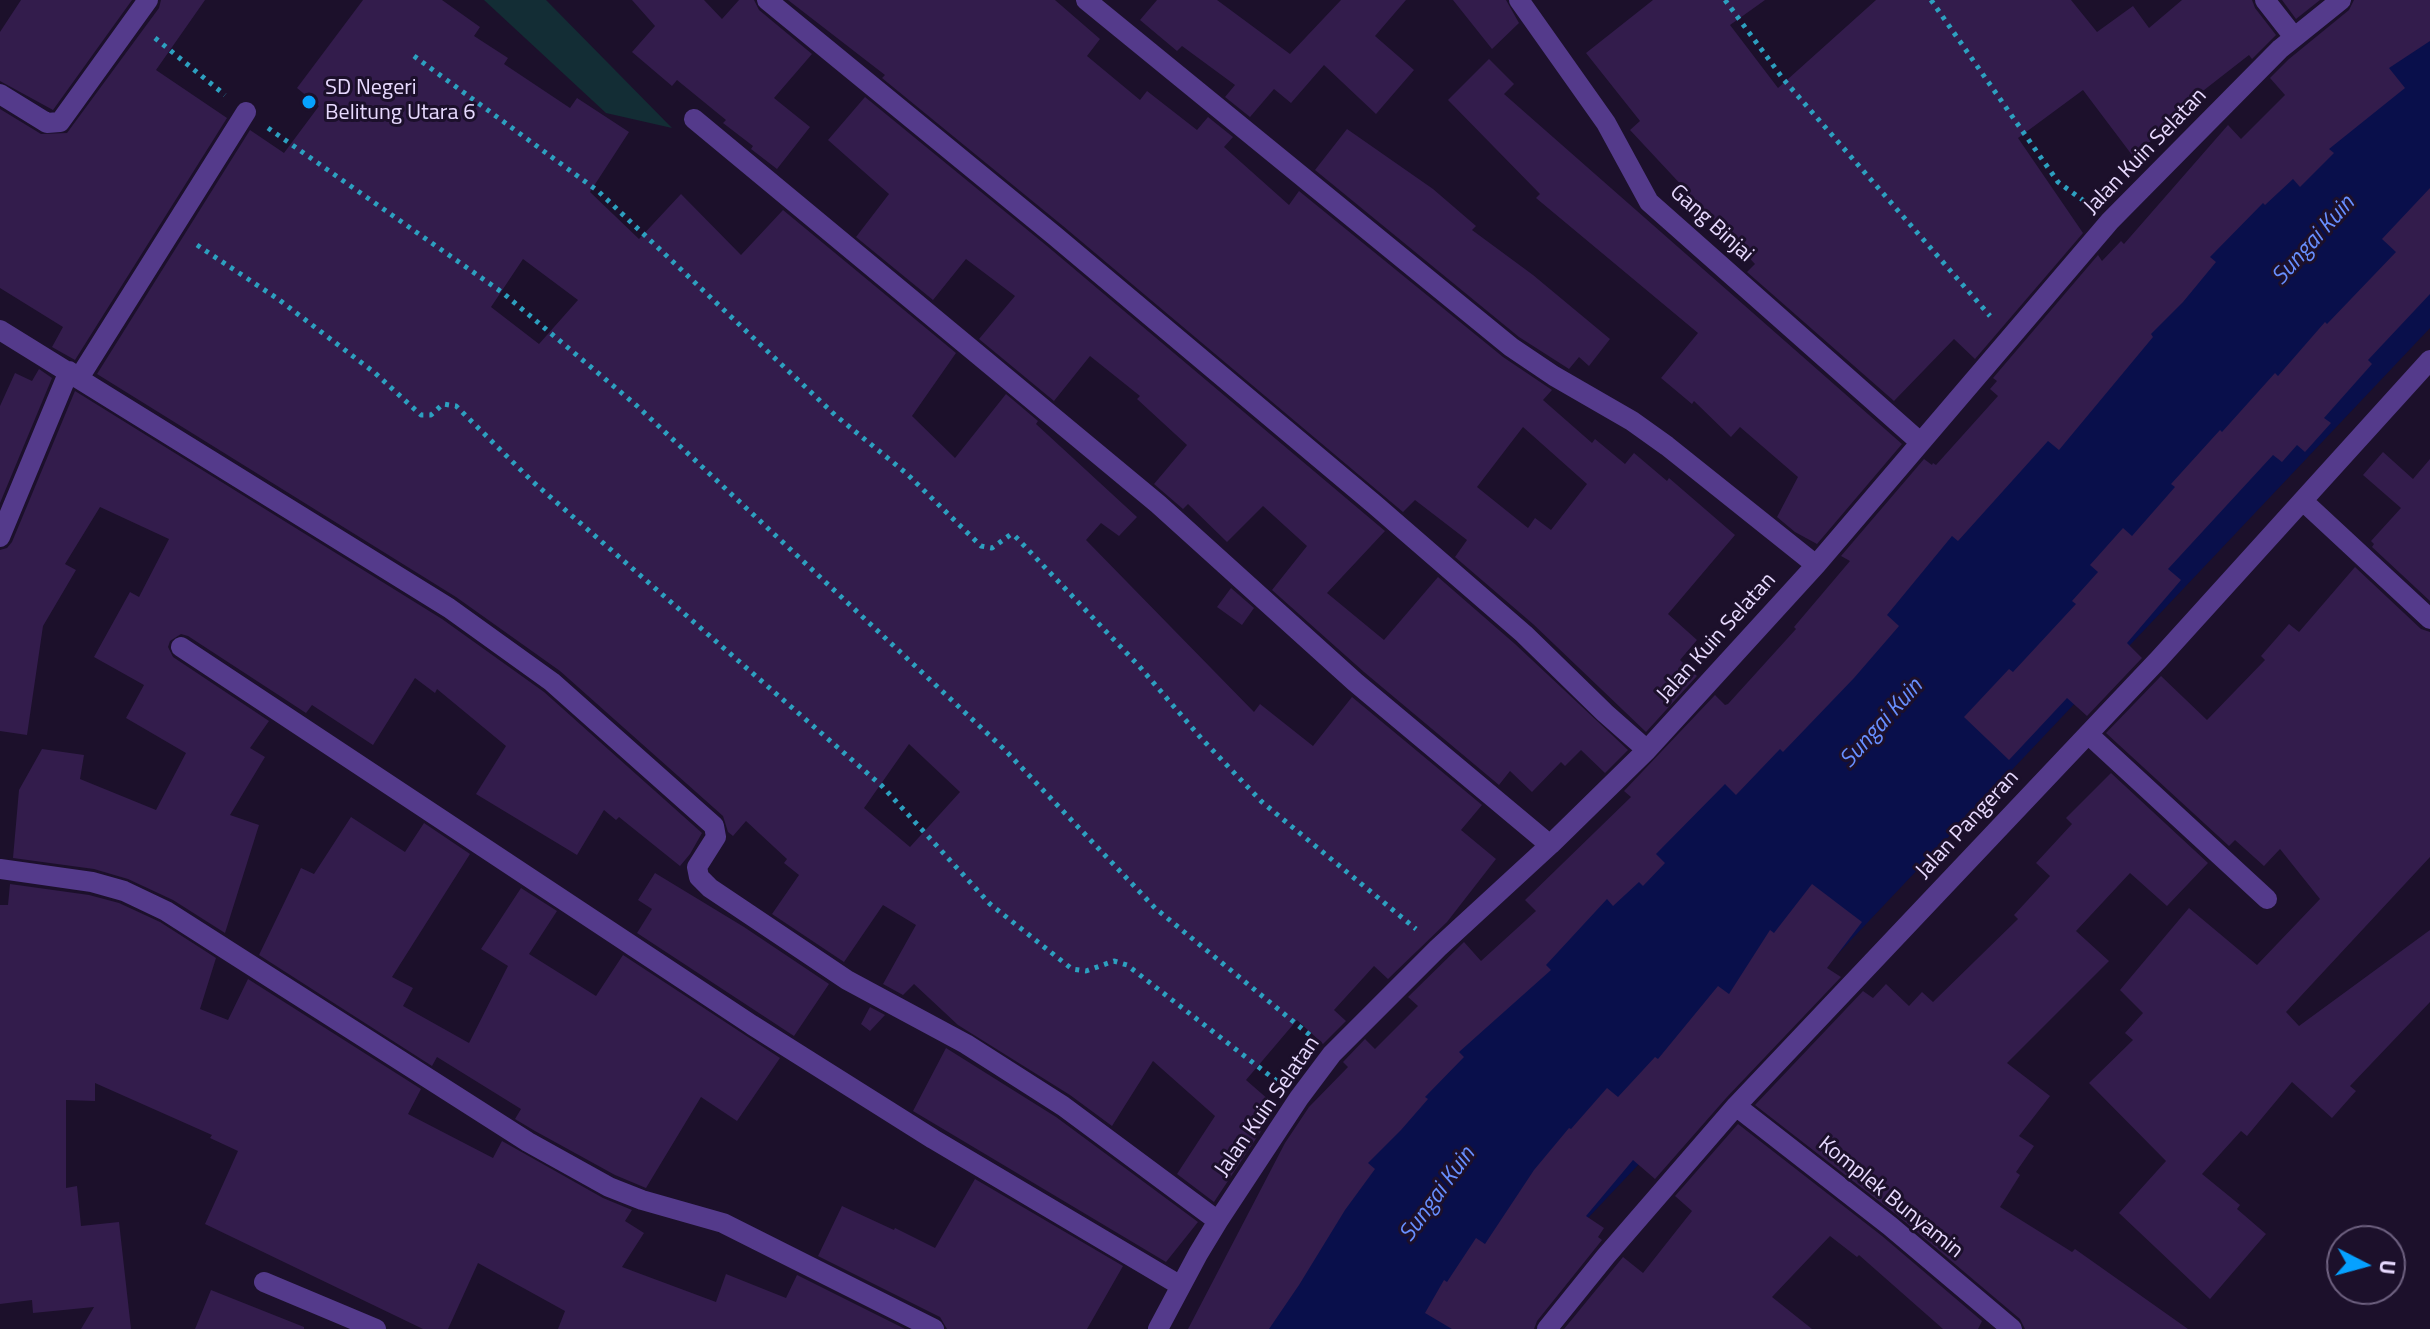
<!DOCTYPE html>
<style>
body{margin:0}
#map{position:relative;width:2430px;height:1329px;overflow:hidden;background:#1c102b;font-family:"Titillium Web",sans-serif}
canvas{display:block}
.north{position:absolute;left:2326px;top:1225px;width:80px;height:80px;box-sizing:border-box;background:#1c102b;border:2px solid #6e6180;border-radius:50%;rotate:96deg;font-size:22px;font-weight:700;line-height:32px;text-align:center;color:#e8daff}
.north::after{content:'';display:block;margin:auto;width:28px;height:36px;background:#06a1ff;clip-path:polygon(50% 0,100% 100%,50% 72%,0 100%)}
</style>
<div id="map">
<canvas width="2430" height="1329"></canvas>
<div class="north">U</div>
</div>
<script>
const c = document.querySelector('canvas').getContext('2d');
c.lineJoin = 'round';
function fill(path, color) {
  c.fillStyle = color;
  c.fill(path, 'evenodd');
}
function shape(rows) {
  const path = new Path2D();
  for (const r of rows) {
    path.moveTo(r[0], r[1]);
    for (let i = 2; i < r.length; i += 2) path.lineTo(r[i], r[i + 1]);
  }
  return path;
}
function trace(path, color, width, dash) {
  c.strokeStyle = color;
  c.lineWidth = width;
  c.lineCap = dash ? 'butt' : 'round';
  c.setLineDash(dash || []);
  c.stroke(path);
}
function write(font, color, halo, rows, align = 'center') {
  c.font = font + ' "Titillium Web",sans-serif';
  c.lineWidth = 6;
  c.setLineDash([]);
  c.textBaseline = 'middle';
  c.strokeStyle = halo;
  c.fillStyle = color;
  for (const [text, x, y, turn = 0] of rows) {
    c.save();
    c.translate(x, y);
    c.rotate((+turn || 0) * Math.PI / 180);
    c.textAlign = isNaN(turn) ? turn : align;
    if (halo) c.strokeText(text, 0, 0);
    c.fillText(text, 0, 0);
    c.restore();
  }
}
const green = shape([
 [484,0,546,0,672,128,606,113]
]);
const water = shape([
 [2430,0,2430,328,1587,1219,1495,1329,1240,1329,1362,1118]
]);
const building = shape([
 [21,0,132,0,53,110,0,81,0,32],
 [161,0,205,0,156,70,227,118,75,360,52,347,63,327,0,288,0,109,41,134,67,133,159,8],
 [363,0,442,0,480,27,474,36,508,58,504,64,570,108,577,98,629,132,590,192,639,239,681,194,741,255,783,210,956,353,912,416,955,458,1006,394,1038,421,1036,424,1137,517,1119,536,1101,523,1086,540,1254,712,1260,704,1313,746,1352,697,1482,805,1461,830,1496,859,1447,922,1388,979,1374,966,1334,1010,1346,1021,1323,1044,1297,1020,1246,1080,1277,1107,1214,1202,1177,1174,1215,1116,1153,1061,1112,1126,1070,1095,958,1025,914,984,903,995,883,984,916,925,883,905,844,962,772,914,799,875,784,863,787,859,746,821,733,836,728,832,723,816,560,671,456,597,97,374,250,130,284,153,319,106,297,88],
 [523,259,578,300,539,344,491,307],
 [909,744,960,792,910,847,864,808],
 [632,0,704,0,722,19,739,0,754,0,759,10,812,54,774,98,810,127,777,169,751,149,753,146,723,123,726,120,677,80,672,86,632,52,655,26],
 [788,0,1055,0,1100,39,1087,56,1140,100,1147,91,1197,130,1208,117,1233,137,1224,147,1289,205,1299,191,1503,357,1552,390,1543,400,1592,443,1595,439,1625,464,1634,453,1667,481,1669,478,1735,535,1668,614,1697,640,1680,660,1697,676,1646,732,1533,624,1455,557,1467,540,1415,500,1403,512,1063,226,882,78,885,75],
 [1523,427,1587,484,1551,530,1535,518,1528,528,1477,487],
 [1157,0,1217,0,1290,54,1341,0,1406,0,1375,36,1414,70,1376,114,1324,65,1291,103,1274,89,1250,117,1225,97,1235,85,1182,46,1177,51,1140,20],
 [1453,0,1506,0,1519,23,1492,49],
 [1653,0,1765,0,1730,25,1778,88,1876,0,2071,0,2097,32,2133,6,2149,28,2182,0,2252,0,2255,8,2276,35,2252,59,2249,55,2199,94,2205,101,2132,155,2083,90,2018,138,2083,233,1975,359,1954,339,1894,401,1747,272,1755,264,1630,130,1640,121,1586,53],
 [2282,0,2320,0,2296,19],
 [2354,0,2430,0,2430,41,2389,68,2405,88,2329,149,2334,153,2300,187,2293,179,2265,205,2263,203,2210,257,2216,262,2183,302,2151,334,2153,337,2059,450,2048,441,1958,541,1952,536,1887,615,1899,626,1854,678,1783,752,1780,749,1736,795,1725,784,1656,854,1665,863,1643,886,1639,882,1613,906,1607,899,1546,965,1551,970,1459,1052,1464,1057,1425,1097,1428,1099,1401,1130,1368,1163,1375,1169,1345,1210,1299,1285,1269,1329,1188,1329,1285,1143,1309,1107,1348,1067,1343,1062,1365,1039,1375,1049,1418,1006,1408,997,1464,942,1481,961,1536,911,1525,900,1631,797,1624,791,1715,695,1725,705,1728,704,1796,629,1794,627,1850,561,1841,556,1924,459,1932,465,1933,463,1936,465,1998,396,1990,389,1997,381,1993,378,2098,255,2102,261,2121,241,2124,244,2228,125,2241,139,2285,95,2270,78,2289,59,2349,10],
 [1489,59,1514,84,1504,94,1902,444,1817,544,1795,532,1777,517,1798,477,1740,427,1731,437,1694,401,1692,404,1661,378,1698,333,1536,198,1540,194,1448,100],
 [865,97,1047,246,1385,531,1327,593,1384,640,1438,577,1515,644,1628,750,1605,773,1581,750,1565,766,1561,762,1532,792,1510,771,1499,785,1364,672,1272,590,1307,546,1263,506,1227,542,1188,504,1183,509,1154,484,1187,445,1137,399,1140,396,1090,356,1054,401,979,339,1015,296,966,259,933,300,856,237,889,194,828,140],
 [1347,129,1433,189,1476,226,1472,230,1533,275,1610,339,1589,366,1579,357,1569,369,1519,337,1315,170],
 [2430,188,2430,294,2368,360,2372,364,2324,418,2331,423,2305,452,2297,445,2282,462,2273,455,2168,569,2181,580,2127,643,2142,658,2087,716,2067,698,2009,760,1964,717,2009,669,2013,672,2076,604,2072,601,2098,572,2090,565,2123,528,2132,536,2175,487,2171,484,2220,430,2222,432,2275,373,2278,376,2325,322,2327,324,2396,252,2382,239],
 [39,369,52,378,0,503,0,406,15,373,32,381],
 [75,391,442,619,544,692,702,833,690,854,680,866,619,817,616,820,604,810,577,855,476,794,506,746,437,689,435,693,415,678,373,745,312,705,306,713,188,636,181,634,170,641,168,647,173,657,269,721,250,748,265,757,230,815,259,825,225,933,173,900,128,879,94,869,13,858,19,790,42,749,84,755,80,779,156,810,186,753,126,718,144,685,94,657,130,592,139,597,169,539,100,507,65,564,76,570,43,626,27,735,0,731,0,550,7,548,12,542],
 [2383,452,2413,479,2430,459,2430,601,2372,547,2374,544,2371,541,2401,508,2363,475],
 [2355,567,2421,629,2430,632,2430,857,2286,1012,2299,1026,2430,930,2430,1002,2350,1086,2356,1091,2332,1118,2292,1082,2247,1136,2241,1131,2202,1174,2240,1205,2237,1209,2266,1234,2210,1299,2119,1213,2166,1161,2089,1083,2133,1040,2125,1033,2143,1013,2120,990,2189,908,2257,965,2320,899,2280,849,2264,866,2235,840,2229,846,2106,733,2161,676,2207,720,2265,660,2261,656,2289,624,2299,632],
 [1231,588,1254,608,1242,625,1217,607],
 [2111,773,2208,863,2167,906,2130,873,2076,931,2109,961,2007,1063,2050,1096,2019,1136,2034,1146,2016,1172,2020,1175,2000,1207,2072,1252,2075,1249,2188,1329,2025,1329,2020,1319,1898,1216,1755,1105,1863,991,1873,998,1886,984,1909,1006,1922,992,1933,1002,2018,919,2014,915,2050,876,2036,863,2072,824,2066,818],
 [351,817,405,852,424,823,470,854,392,977,413,988,403,1006,469,1043,508,966,481,949,521,888,557,911,529,954,596,996,623,955,780,1058,737,1121,701,1097,646,1188,615,1175,535,1131,515,1119,521,1109,437,1057,432,1066,259,955,301,868,314,874],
 [655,873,744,927,829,984,794,1036,637,933,652,909,638,900],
 [10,884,89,895,119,903,160,922,216,958,200,1009,228,1020,248,979,421,1089,408,1114,493,1158,502,1141,603,1198,632,1210,625,1221,644,1233,622,1267,716,1302,726,1274,786,1298,797,1275,905,1329,558,1329,565,1311,478,1263,448,1329,423,1329,205,1224,238,1151,210,1138,212,1135,95,1083,95,1101,66,1100,66,1188,77,1186,81,1226,119,1222,131,1329,81,1329,94,1307,33,1313,32,1300,0,1304,0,905,8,905],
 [1812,884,1862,922,1827,968,1841,977,1727,1097,1655,1179,1633,1160,1586,1216,1604,1228,1598,1237,1602,1240,1537,1321,1534,1329,1452,1329,1425,1313,1444,1280,1447,1282,1476,1238,1485,1244,1534,1170,1569,1128,1571,1129,1607,1088,1618,1097,1655,1057,1658,1059,1718,986,1729,994,1770,930,1774,933],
 [870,1007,885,1015,870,1031,861,1024],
 [946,1048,1056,1117,1198,1222,1166,1262,913,1111],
 [1738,1124,1882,1236,1982,1321,1978,1329,1943,1329,1859,1255,1857,1257,1830,1236,1772,1297,1812,1329,1564,1329,1623,1257,1643,1273,1692,1211,1675,1196],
 [975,1179,1123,1266,1087,1329,947,1329,940,1317,818,1256,842,1206,894,1230,895,1228,935,1248],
 [211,1290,304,1327,304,1329,195,1329]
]);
const path = shape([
 [1725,0,1784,80,1990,316],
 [1931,0,2058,182,2088,204],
 [155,38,225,95],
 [414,56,598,191,835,415,906,473,981,546,992,548,1010,535,1014,535,1139,666,1201,738,1262,802,1416,929],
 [268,128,503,293,636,405,1004,749,1155,908,1311,1036],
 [197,245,278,299,375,373,421,415,431,415,443,404,456,406,532,481,882,786,990,904,1072,969,1086,971,1114,961,1127,965,1278,1082]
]);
const minor = shape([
 [767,0,1055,236,1374,504,1524,634,1605,713,1647,750],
 [1086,0,1511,347,1554,376,1632,421,1667,446,1816,565],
 [1519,0,1606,123,1649,202,1920,442],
 [2265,0,2294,37],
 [0,94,47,123,60,122,148,0],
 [694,119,1158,504,1355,682,1550,845],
 [0,330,449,608,552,682,714,826,716,837,697,867,699,877,710,888,847,980,966,1044,1063,1106,1218,1221],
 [79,378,246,112],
 [2303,501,2430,619],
 [0,537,69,371],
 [181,647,752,1025,933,1139,1181,1286],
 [2088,734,2267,899],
 [0,869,92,882,124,891,166,911,528,1142,609,1187,642,1200,723,1223,934,1329],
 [1736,1106,1890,1226,2012,1329],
 [264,1282,376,1329],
 [1158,1329,1198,1254,1218,1221,1299,1098,1332,1054,1438,948,1550,845,1647,750,1816,565,2110,221,2280,49,2341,0],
 [1547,1329,1606,1256,1736,1106,2159,659,2430,360]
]);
const markers = [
 [309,102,8,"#06a1ff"]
];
const poiNames = [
 ["SD Negeri",325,89],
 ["Belitung Utara 6",325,114]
];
const streetNames = [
 ["Jalan Kuin Selatan",2146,152,-46],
 ["Gang Binjai",1711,224,42],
 ["Jalan Kuin Selatan",1717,638,-48],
 ["Jalan Pangeran",1968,825,-47],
 ["Jalan Kuin Selatan",1268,1107,-55],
 ["Komplek Bunyamin",1890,1198,39]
];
const waterNames = [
 ["Sungai Kuin",2314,241,-48],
 ["Sungai Kuin",1882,724,-48],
 ["Sungai Kuin",1438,1195,-54]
];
fill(green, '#132d35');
fill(water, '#090f4b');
fill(building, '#331c4c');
trace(path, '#2da0c0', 5, [4, 6]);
trace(minor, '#543a8b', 20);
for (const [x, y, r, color] of markers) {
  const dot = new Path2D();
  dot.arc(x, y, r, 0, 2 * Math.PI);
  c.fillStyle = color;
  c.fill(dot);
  trace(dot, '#1c102b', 3);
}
write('22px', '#e8daff', '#1c102b', poiNames, 'left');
write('22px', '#e8daff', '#1c102b', streetNames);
write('italic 24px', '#688fff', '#1c102b', waterNames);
</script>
